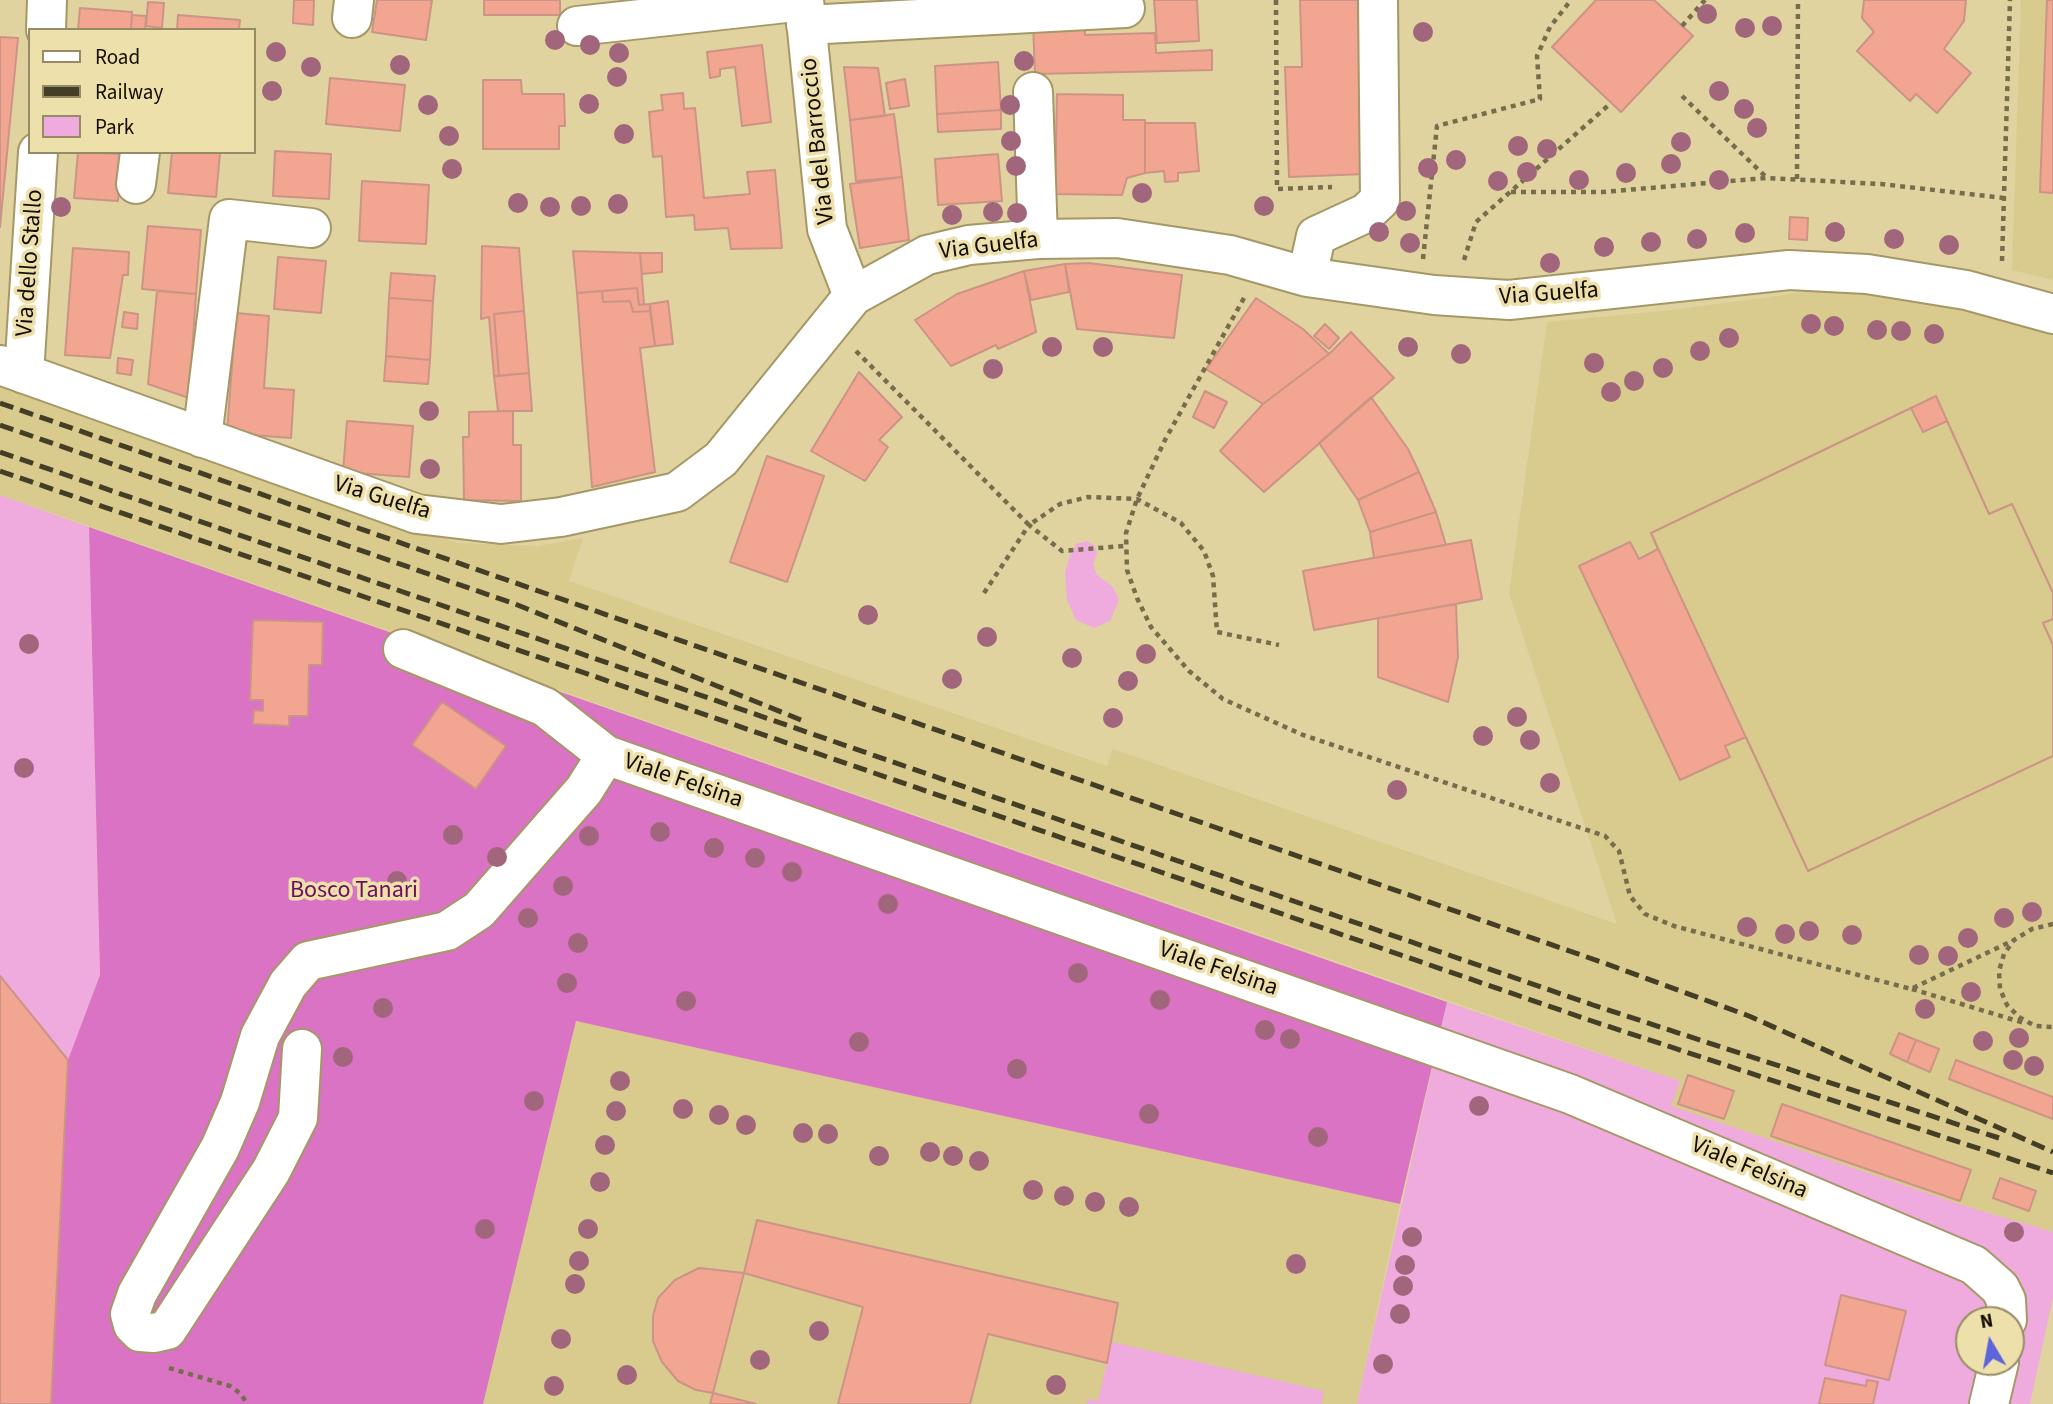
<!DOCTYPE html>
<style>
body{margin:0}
#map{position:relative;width:2053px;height:1404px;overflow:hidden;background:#e0d39f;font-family:"Source Sans 3",sans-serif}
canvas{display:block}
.legend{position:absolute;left:28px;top:28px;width:228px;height:126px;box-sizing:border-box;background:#ede0ab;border:2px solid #958c67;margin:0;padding:9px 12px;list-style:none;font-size:21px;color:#120d00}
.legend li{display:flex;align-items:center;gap:14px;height:35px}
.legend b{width:35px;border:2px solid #958c67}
.north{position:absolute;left:1955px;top:1306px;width:70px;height:70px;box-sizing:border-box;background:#ede0ab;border:2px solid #958c67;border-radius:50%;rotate:350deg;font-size:19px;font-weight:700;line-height:28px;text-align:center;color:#120d00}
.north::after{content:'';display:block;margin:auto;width:24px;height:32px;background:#5c65dc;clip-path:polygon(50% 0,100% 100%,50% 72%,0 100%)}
</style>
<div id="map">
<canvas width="2053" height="1404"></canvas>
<ul class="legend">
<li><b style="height:9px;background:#fff"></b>Road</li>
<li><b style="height:9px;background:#453e27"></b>Railway</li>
<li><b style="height:19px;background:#efabde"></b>Park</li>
</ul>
<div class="north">N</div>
</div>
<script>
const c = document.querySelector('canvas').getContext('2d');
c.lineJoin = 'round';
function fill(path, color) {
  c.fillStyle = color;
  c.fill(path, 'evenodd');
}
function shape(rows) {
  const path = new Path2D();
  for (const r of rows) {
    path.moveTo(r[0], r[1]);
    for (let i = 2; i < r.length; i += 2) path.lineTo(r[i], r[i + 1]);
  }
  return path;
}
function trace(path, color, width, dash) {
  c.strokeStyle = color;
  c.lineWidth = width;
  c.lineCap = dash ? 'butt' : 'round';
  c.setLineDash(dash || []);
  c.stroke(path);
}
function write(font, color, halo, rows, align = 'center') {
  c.font = font + ' "Source Sans 3",sans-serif';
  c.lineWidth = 7;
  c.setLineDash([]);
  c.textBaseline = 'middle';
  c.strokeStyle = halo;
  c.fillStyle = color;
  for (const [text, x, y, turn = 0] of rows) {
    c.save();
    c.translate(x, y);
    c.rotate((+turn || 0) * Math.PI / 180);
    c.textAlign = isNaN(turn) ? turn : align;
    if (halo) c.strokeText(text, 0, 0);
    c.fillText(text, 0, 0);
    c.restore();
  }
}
const built = shape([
 [2021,0,2053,0,2053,280,2012,270],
 [1805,292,1896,293,2053,326,2053,1232,1965,1206,1670,1106,1679,1081,0,495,0,386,458,543,538,546,583,538,569,581,1107,766,1113,749,1617,924,1509,593,1547,322,1673,310],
 [576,1021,1400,1204,1357,1404,483,1404]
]);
const green = shape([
 [0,495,89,527,100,975,68,1060,0,976],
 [1087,541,1094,545,1097,553,1093,565,1097,575,1113,587,1119,600,1110,621,1094,628,1076,620,1067,600,1065,572,1070,556,1076,544],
 [1447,1002,1680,1081,1671,1106,1965,1206,2053,1232,2053,1297,2030,1404,1357,1404],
 [1969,1320,2011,1320,2011,1362,1969,1362],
 [1112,1342,1324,1391,1321,1404,1087,1404,1088,1399,1098,1401]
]);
const forest = shape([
 [89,527,1447,1002,1400,1204,576,1021,483,1404,51,1404,68,1060,100,975]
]);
const building = shape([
 [294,0,314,0,313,25,293,23,294,0],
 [377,0,432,0,426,40,372,32,377,0],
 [484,0,560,0,560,15,484,15,484,0],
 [1154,0,1197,0,1199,41,1157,43,1154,0],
 [1300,0,1358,0,1365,174,1289,177,1285,67,1302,67,1300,0],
 [1596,0,1654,0,1693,36,1621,112,1552,47,1596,0],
 [1864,0,1966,0,1964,21,1944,49,1971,73,1937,113,1916,94,1910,101,1857,51,1874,32,1862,18,1864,0],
 [2047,0,2053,0,2053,193,2040,192,2047,0],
 [148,2,164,3,162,28,146,26,148,2],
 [80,8,132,12,131,30,78,30,80,8],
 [132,15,146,16,145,30,131,30,132,15],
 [178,15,240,20,239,30,177,30,178,15],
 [1084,22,1085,35,1155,33,1156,53,1212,50,1212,70,1035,74,1033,24,1084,22],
 [0,37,18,38,0,227,0,37],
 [762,45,771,122,742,126,735,67,720,69,720,76,710,78,707,52,762,45],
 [998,62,1001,110,937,114,935,66,998,62],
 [844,67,878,68,885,116,850,120,844,67],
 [330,78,405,85,400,131,326,124,330,78],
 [905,79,909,106,890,109,886,83,905,79],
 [483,80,521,80,522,94,564,94,565,126,559,126,559,149,483,149,483,80],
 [683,93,684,109,695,108,704,198,750,194,747,172,775,170,782,248,731,249,728,228,695,230,694,215,666,217,662,156,653,157,649,112,663,110,661,95,683,93],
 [1057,94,1123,95,1123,120,1145,120,1145,173,1127,178,1122,195,1055,194,1057,94],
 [1001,110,1001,129,938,132,937,114,1001,110],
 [894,114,902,177,856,181,850,120,894,114],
 [1145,123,1195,123,1199,171,1178,173,1178,181,1165,182,1164,171,1145,173,1145,123],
 [275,151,331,154,329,199,273,196,275,151],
 [78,152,121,154,118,201,74,198,78,152],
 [172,152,220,153,216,197,168,193,172,152],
 [998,154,1002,201,938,205,935,159,998,154],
 [902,177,909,240,860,248,850,184,902,177],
 [362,181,429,185,426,244,359,241,362,181],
 [1790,217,1808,218,1807,240,1789,239,1790,217],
 [148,226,201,230,196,294,142,289,148,226],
 [482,246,519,248,524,311,494,314,499,376,494,376,489,317,481,319,482,246],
 [73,248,129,252,128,275,123,275,110,358,65,355,73,248],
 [573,251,640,253,644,304,639,305,637,288,577,293,573,251],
 [640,253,662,253,662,272,642,274,640,253],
 [278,257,326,261,321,313,274,309,278,257],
 [1089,263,1182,275,1174,338,1077,329,1065,264,1089,263],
 [1065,264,1069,292,1031,300,1024,271,1065,264],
 [1024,271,1036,332,998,349,996,345,951,366,915,320,957,294,1024,271],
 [391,273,435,276,433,301,389,298,391,273],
 [637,288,639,305,650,304,650,311,633,312,630,301,603,302,602,291,637,288],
 [157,291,196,294,189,398,148,384,157,291],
 [602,291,603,302,630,301,633,312,650,311,655,346,640,348,655,472,592,487,577,293,602,291],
 [389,298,433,301,430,360,386,356,389,298],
 [1256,298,1303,329,1329,354,1263,404,1206,369,1256,298],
 [668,301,673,344,655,346,650,304,668,301],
 [524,311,529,373,499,376,494,314,524,311],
 [124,312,138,314,137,329,122,327,124,312],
 [236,313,269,316,264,388,294,390,291,438,227,433,236,313],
 [1325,324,1339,338,1329,349,1314,336,1325,324],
 [1351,332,1394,378,1264,492,1220,451,1263,404,1329,354,1351,332],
 [386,356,430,360,428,384,384,381,386,356],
 [118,358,133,360,131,375,117,373,118,358],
 [859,372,902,417,879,440,888,447,865,481,811,451,859,372],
 [529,373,532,411,498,411,494,376,529,373],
 [1205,391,1227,402,1214,428,1193,417,1205,391],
 [1936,396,1989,514,2012,504,2053,593,2053,619,2043,623,2053,645,2053,756,1808,871,1746,737,1725,746,1730,757,1680,780,1579,566,1630,542,1639,559,1658,549,1651,533,1936,396],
 [1371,397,1408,449,1419,472,1358,500,1319,443,1371,397],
 [1911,408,1923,432,1947,421,1989,514,2012,504,2053,593,2053,619,2043,623,2053,645,2053,756,1808,871,1651,533,1911,408],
 [513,411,513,445,521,445,521,501,464,500,463,437,469,437,469,412,513,411],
 [347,421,413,426,409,477,343,472,347,421],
 [767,456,824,476,787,582,730,562,767,456],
 [1419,472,1436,512,1370,532,1358,500,1419,472],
 [1436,512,1446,545,1374,558,1370,532,1436,512],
 [1471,540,1482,599,1314,630,1303,571,1471,540],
 [1456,604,1458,657,1448,702,1378,677,1378,618,1456,604],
 [253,620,323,622,322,665,309,665,308,716,289,716,289,726,253,724,254,710,263,711,263,700,250,700,253,620],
 [442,702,506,746,476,789,412,745,442,702],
 [0,976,68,1060,51,1404,0,1404,0,976],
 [1899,1033,1916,1040,1907,1062,1890,1054,1899,1033],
 [1916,1040,1939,1049,1930,1072,1907,1062,1916,1040],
 [1956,1060,2053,1097,2053,1119,1949,1079,1956,1060],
 [1688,1075,1734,1091,1724,1119,1678,1104,1688,1075],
 [1782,1104,1971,1170,1960,1201,1771,1136,1782,1104],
 [2000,1178,2036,1191,2029,1211,1993,1198,2000,1178],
 [757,1220,1118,1303,1107,1363,988,1334,970,1404,838,1404,863,1307,744,1273,757,1220],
 [699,1268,744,1273,713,1393,696,1390,678,1381,662,1362,653,1341,653,1316,658,1298,675,1280,699,1268],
 [1841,1295,1906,1311,1889,1380,1825,1365,1841,1295],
 [1825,1378,1866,1386,1867,1380,1878,1382,1873,1404,1819,1404,1825,1378],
 [713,1393,756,1404,710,1404,713,1393]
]);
const path = shape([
 [1276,0,1277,189,1332,187],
 [1682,26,1705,0],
 [1682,96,1766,177],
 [1797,179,1798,0],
 [1511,192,1603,192,1766,178,1881,184,2004,198],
 [1423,259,1437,126,1540,99,1537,56,1550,27,1571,0],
 [1464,260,1476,222,1611,103],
 [2002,261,2010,0],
 [1244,298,1165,440,1137,499,1126,533,1127,570,1137,598,1151,627,1189,671,1223,699,1303,735,1605,836,1619,851,1630,896,1645,914,1674,926,1911,989,2014,940],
 [856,351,1029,525,1060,504,1088,497,1137,499,1181,523,1204,551,1213,576,1217,632,1279,645],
 [984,593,1029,525,1062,551,1124,546],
 [2053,924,2032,929,2014,940,2004,954,1999,971,2000,989,2007,1005,2019,1017,2035,1026,2053,1027],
 [1912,989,2024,1023],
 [169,1368,230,1386,241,1394,247,1404]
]);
const minor = shape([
 [804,0,827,229,853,296],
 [352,18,354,0],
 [806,25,1125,8],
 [577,26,804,1],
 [46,30,47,0],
 [1033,92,1038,239],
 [136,184,140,152],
 [1307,277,1316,236,1366,213,1380,200,1378,0],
 [0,365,417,514,501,524,561,517,677,492,721,459,853,296,927,255,969,245,1038,239,1117,238,1230,255,1307,277,1434,295,1509,300,1789,270,1867,274,1966,290,2053,314],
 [24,374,38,152],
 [202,438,229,219,311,228],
 [403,649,545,707,606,755,1570,1094,1974,1265,2000,1288,2006,1300,2007,1320],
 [302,1049,298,1118,271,1171,167,1330,154,1333,140,1332,133,1325,130,1314,137,1294,220,1148,240,1102,260,1036,288,984,308,961,447,931,479,910,584,790,606,755],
 [1989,1404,1999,1362]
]);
const rail = shape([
 [0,403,1604,963,1749,1016,2053,1152],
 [0,425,515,604,801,720],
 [0,452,1593,1005,1999,1138],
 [0,471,1589,1020,2053,1173]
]);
const trees = [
 [1707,14],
 [1772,26],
 [1745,28],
 [1423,32],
 [555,40],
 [590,45],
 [276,52],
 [619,53],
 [1024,61],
 [400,65],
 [311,67],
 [617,77],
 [272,91],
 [1719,91],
 [589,104],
 [428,105],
 [1010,105],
 [1744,109],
 [1757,128],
 [624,134],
 [449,136],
 [1011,141],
 [1681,142],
 [1518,146],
 [1547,149],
 [1456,160],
 [1671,164],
 [1016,166],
 [1428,168],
 [452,169],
 [1527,172],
 [1626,173],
 [1579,180],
 [1719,180],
 [1498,181],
 [1142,193],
 [518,203],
 [618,204],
 [581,206],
 [1264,206],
 [61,207],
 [550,207],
 [1406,211],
 [993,212],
 [1017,213],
 [952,215],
 [1379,232],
 [1835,232],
 [1745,233],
 [1697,239],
 [1894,239],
 [1651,242],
 [1410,243],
 [1949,245],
 [1604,247],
 [1550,263],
 [1811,324],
 [1834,326],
 [1877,330],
 [1901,331],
 [1934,334],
 [1729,338],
 [1052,347],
 [1103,347],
 [1408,347],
 [1700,351],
 [1461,354],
 [1594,363],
 [1663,368],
 [993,369],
 [1634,381],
 [1611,392],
 [429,411],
 [430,469],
 [868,615],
 [987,637],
 [29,644],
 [1146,654],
 [1072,658],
 [952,679],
 [1128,681],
 [1517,717],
 [1113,718],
 [1483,736],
 [1530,740],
 [24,768],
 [1550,783],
 [1397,790],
 [660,832],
 [453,835],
 [589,836],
 [714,848],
 [497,857],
 [755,858],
 [792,872],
 [397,881],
 [563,886],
 [888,904],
 [2032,912],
 [528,918],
 [2004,918],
 [1747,927],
 [1809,931],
 [1785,934],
 [1852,935],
 [1968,938],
 [578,943],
 [1919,955],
 [1948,956],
 [1078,973],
 [567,983],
 [1971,992],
 [1160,1000],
 [686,1001],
 [383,1008],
 [1925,1009],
 [1265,1030],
 [2019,1038],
 [1290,1039],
 [1983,1041],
 [859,1042],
 [343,1057],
 [2013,1060],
 [2034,1066],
 [1017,1069],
 [620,1081],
 [534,1101],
 [1479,1106],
 [683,1109],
 [616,1111],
 [1149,1114],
 [719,1115],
 [746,1125],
 [803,1133],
 [828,1134],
 [1318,1137],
 [605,1145],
 [930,1152],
 [879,1156],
 [953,1156],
 [979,1161],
 [600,1182],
 [1033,1190],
 [1064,1196],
 [1095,1202],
 [1129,1207],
 [485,1229],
 [588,1229],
 [2014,1232],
 [1412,1237],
 [579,1261],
 [1296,1264],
 [1405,1265],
 [575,1284],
 [1403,1286],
 [1400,1314],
 [819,1331],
 [561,1339],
 [760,1360],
 [1383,1364],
 [627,1375],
 [1056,1385],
 [554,1386]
];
const streetNames = [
 ["Via del Barroccio",819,141,-96],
 ["Via Guelfa",989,247,-7],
 ["Via dello Stallo",31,263,-86],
 ["Via Guelfa",1549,295,-4],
 ["Via Guelfa",382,499,17],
 ["Viale Felsina",683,782,19],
 ["Viale Felsina",1218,970,19],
 ["Viale Felsina",1749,1169,23]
];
const parkNames = [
 ["Bosco Tanari",354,892]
];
fill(built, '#d9ca8e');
fill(green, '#efabde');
fill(forest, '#da73c4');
fill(building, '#f2a691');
trace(building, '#cb9486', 2);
trace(minor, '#a59866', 42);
trace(path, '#766d4d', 4.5, [5, 5]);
trace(minor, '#fff', 38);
trace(rail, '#453e27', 5, [14, 7]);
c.fillStyle = '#a1667b';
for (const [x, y] of trees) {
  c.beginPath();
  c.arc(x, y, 10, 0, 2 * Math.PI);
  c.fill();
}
write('24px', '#120d00', '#ede0ab', streetNames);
write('24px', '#6d0d5e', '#ede0ab', parkNames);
</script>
